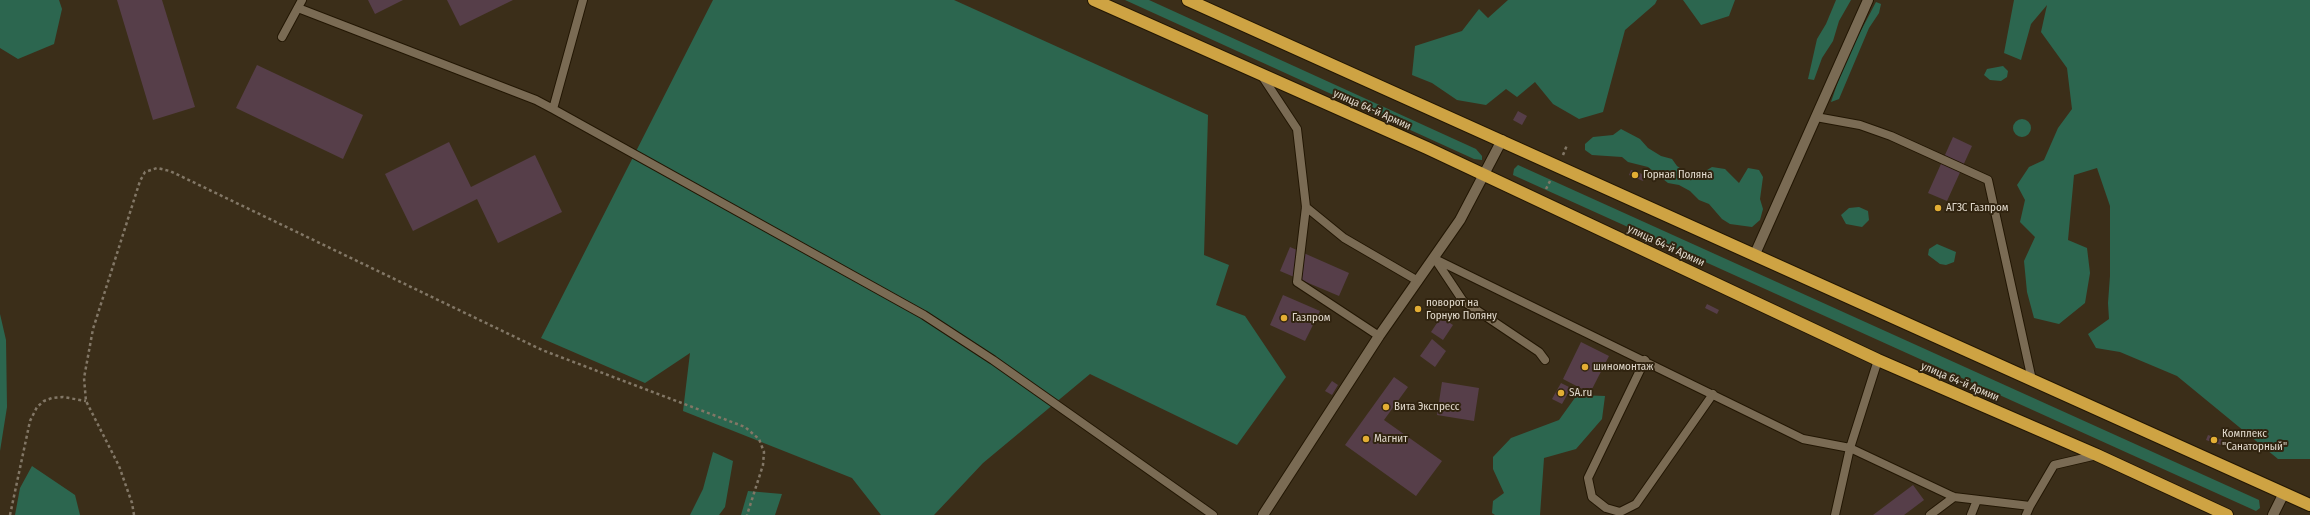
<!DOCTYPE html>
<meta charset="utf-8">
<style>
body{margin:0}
canvas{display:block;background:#3b2e19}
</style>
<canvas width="2310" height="515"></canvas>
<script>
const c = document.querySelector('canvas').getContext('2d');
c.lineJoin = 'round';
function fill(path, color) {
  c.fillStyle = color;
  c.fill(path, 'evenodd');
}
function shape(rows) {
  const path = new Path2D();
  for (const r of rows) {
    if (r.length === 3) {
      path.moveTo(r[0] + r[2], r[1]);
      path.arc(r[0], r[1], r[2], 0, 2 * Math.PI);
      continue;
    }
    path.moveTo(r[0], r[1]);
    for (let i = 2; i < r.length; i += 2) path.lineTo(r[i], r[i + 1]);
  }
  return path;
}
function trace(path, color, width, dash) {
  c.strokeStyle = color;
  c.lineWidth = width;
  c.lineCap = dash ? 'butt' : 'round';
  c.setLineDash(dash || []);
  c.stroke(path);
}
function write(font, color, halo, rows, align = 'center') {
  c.font = font + ' "Fira Sans Condensed",sans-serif';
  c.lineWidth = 4;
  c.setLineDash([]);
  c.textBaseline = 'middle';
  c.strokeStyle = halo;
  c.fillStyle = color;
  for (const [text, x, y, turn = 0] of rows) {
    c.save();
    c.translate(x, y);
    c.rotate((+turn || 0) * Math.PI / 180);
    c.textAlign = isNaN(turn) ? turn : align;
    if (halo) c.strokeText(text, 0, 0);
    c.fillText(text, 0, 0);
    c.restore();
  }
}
const green = shape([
 [0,0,59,0,62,9,54,44,18,59,0,48],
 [713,0,954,0,1208,115,1204,255,1229,265,1216,305,1245,316,1286,377,1237,445,1090,374,983,463,934,515,881,515,852,478,683,411,690,353,645,383,541,338],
 [1125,0,1149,0,1476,149,1482,156,1482,160,1474,159],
 [1508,0,1657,0,1655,4,1625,30,1603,112,1579,119,1553,104,1535,82,1517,97,1506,89,1486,105,1457,100,1432,83,1412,75,1415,46,1462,31,1479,9,1488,18],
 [1683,0,1735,0,1729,16,1701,25],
 [1836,0,1851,0,1839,21,1833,41,1822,58,1814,80,1808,79,1817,39,1826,24],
 [2014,0,2310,0,2310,459,2278,459,2177,376,2120,352,2096,348,2088,334,2109,319,2108,303,2110,276,2110,206,2097,168,2074,175,2068,240,2087,248,2090,273,2085,303,2059,324,2034,318,2027,292,2024,261,2035,237,2020,222,2025,200,2017,185,2029,167,2044,160,2058,128,2072,109,2067,68,2041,32,2047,5,2031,24,2021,60,2004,53],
 [1876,2,1881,4,1879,13,1869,28,1839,99,1831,102,1845,61],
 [2003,66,2008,71,2007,77,2001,81,1990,80,1984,75,1987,69],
 [2022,128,9],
 [1621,129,1640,139,1648,148,1661,156,1672,159,1677,166,1694,178,1712,167,1725,169,1739,183,1748,168,1759,170,1763,177,1760,199,1763,209,1760,220,1752,227,1730,224,1722,219,1709,204,1699,200,1690,191,1679,185,1668,183,1648,167,1628,162,1622,157,1592,155,1585,150,1585,144,1593,137,1613,135],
 [1518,165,2259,500,2260,508,2256,511,1513,175,1514,169],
 [1859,207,1868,211,1869,220,1862,227,1846,224,1841,215,1849,208],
 [1937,244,1956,252,1954,262,1946,265,1940,264,1928,255,1929,249],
 [0,314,6,340,7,407,0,451],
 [1577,395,1605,396,1602,419,1576,449,1544,458,1540,515,1495,515,1492,513,1493,501,1504,493,1493,469,1493,457,1511,438,1559,420],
 [713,452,733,461,725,507,719,515,690,515,703,489],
 [32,466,75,495,80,515,15,515,20,488],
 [748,491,782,494,775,515,741,515]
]);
const building = shape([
 [117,0,162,0,195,107,153,120],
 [368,0,403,0,375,14],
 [447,0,513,0,460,26],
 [257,65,363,115,343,159,236,108],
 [1518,111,1527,116,1522,125,1513,120],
 [1953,137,1972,146,1947,201,1928,193],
 [449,142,471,187,535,155,562,212,498,243,477,199,413,231,385,174],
 [1631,170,1645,175,1643,181,1629,175],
 [1290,247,1349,273,1339,296,1280,271],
 [1283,295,1320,311,1305,341,1270,325],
 [1707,304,1719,310,1717,314,1705,308],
 [1441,317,1453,325,1443,340,1431,332],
 [1432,339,1446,351,1435,367,1420,356],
 [1581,342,1609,356,1590,393,1563,379],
 [1394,377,1408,387,1384,420,1442,461,1416,496,1345,445],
 [1332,381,1338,385,1332,395,1325,391],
 [1442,382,1479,388,1474,421,1437,415],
 [1561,383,1571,388,1562,404,1552,399],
 [2208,435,2223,440,2221,445,2206,440],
 [1913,485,1924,500,1904,515,1873,515]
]);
const path = shape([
 [1563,155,1567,145],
 [1546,189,1551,179],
 [10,515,30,421,37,407,44,401,52,398,63,397,86,401],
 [134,515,132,503,119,466,86,401,84,378,93,329,140,181,145,172,157,168,170,171,542,350,745,427,759,439,764,452,763,465,747,515]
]);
const lane = shape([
 [298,8,536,100,553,109,924,315,993,360,1213,515],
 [282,37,302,0],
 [1262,76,1297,129,1306,207,1297,282,1379,336],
 [553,109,583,0],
 [1816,117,1860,125,1891,136,1988,180,2032,380],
 [1306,207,1344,238,1418,281],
 [1545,360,1539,352,1463,301,1435,259,1803,439,1850,448,1835,515],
 [1645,360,1588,478,1592,497,1606,508,1620,512,1636,504,1713,394],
 [1878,360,1850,448,1954,497,2030,506,2054,465,2097,455],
 [1930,515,1954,497],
 [1971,515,1977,500],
 [2026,515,2030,506]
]);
const street = shape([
 [1755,254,1868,0]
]);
const secondary = shape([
 [1263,515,1379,336,1460,220,1502,140],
 [2273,515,2284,493]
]);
const highway = shape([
 [1094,0,1427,148,1878,360,2097,455,2227,515],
 [1188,0,2310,505]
]);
const markers = [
 [1635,175,4,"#e3ae34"],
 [1938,208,4,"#e3ae34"],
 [1418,309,4,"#e3ae34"],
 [1284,318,4,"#e3ae34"],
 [1585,367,4,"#e3ae34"],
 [1561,393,4,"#e3ae34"],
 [1386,407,4,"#e3ae34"],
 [1366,439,4,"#e3ae34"],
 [2214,440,4,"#e3ae34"]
];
const streetNames = [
 ["улица 64-й Армии",1372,110,24],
 ["улица 64-й Армии",1666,246,25],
 ["улица 64-й Армии",1960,382,23]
];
const poiNames = [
 ["Горная Поляна",1643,175],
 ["АГЗС Газпром",1946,208],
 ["поворот на",1426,303],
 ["Горную Поляну",1426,316],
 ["Газпром",1292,318],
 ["шиномонтаж",1593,367],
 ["SA.ru",1569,393],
 ["Вита Экспресс",1394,407],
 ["Комплекс",2222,434],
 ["\"Санаторный\"",2222,447],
 ["Магнит",1374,439]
];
fill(green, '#2c664f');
fill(building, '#563e49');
trace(lane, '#221603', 10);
trace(street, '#221603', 12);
trace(secondary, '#221603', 12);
trace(highway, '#221603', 14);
trace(path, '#827766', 2.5, [3, 3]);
trace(lane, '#7a6b54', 8);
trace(street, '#7a6b54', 10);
trace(secondary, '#7a6b54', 10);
trace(highway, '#cea343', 12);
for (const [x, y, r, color] of markers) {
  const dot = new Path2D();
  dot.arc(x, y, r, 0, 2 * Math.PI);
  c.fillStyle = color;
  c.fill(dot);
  trace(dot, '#312410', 1.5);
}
write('11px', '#e1d9cc', '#312410', streetNames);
write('11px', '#e1d9cc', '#312410', poiNames, 'left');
</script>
